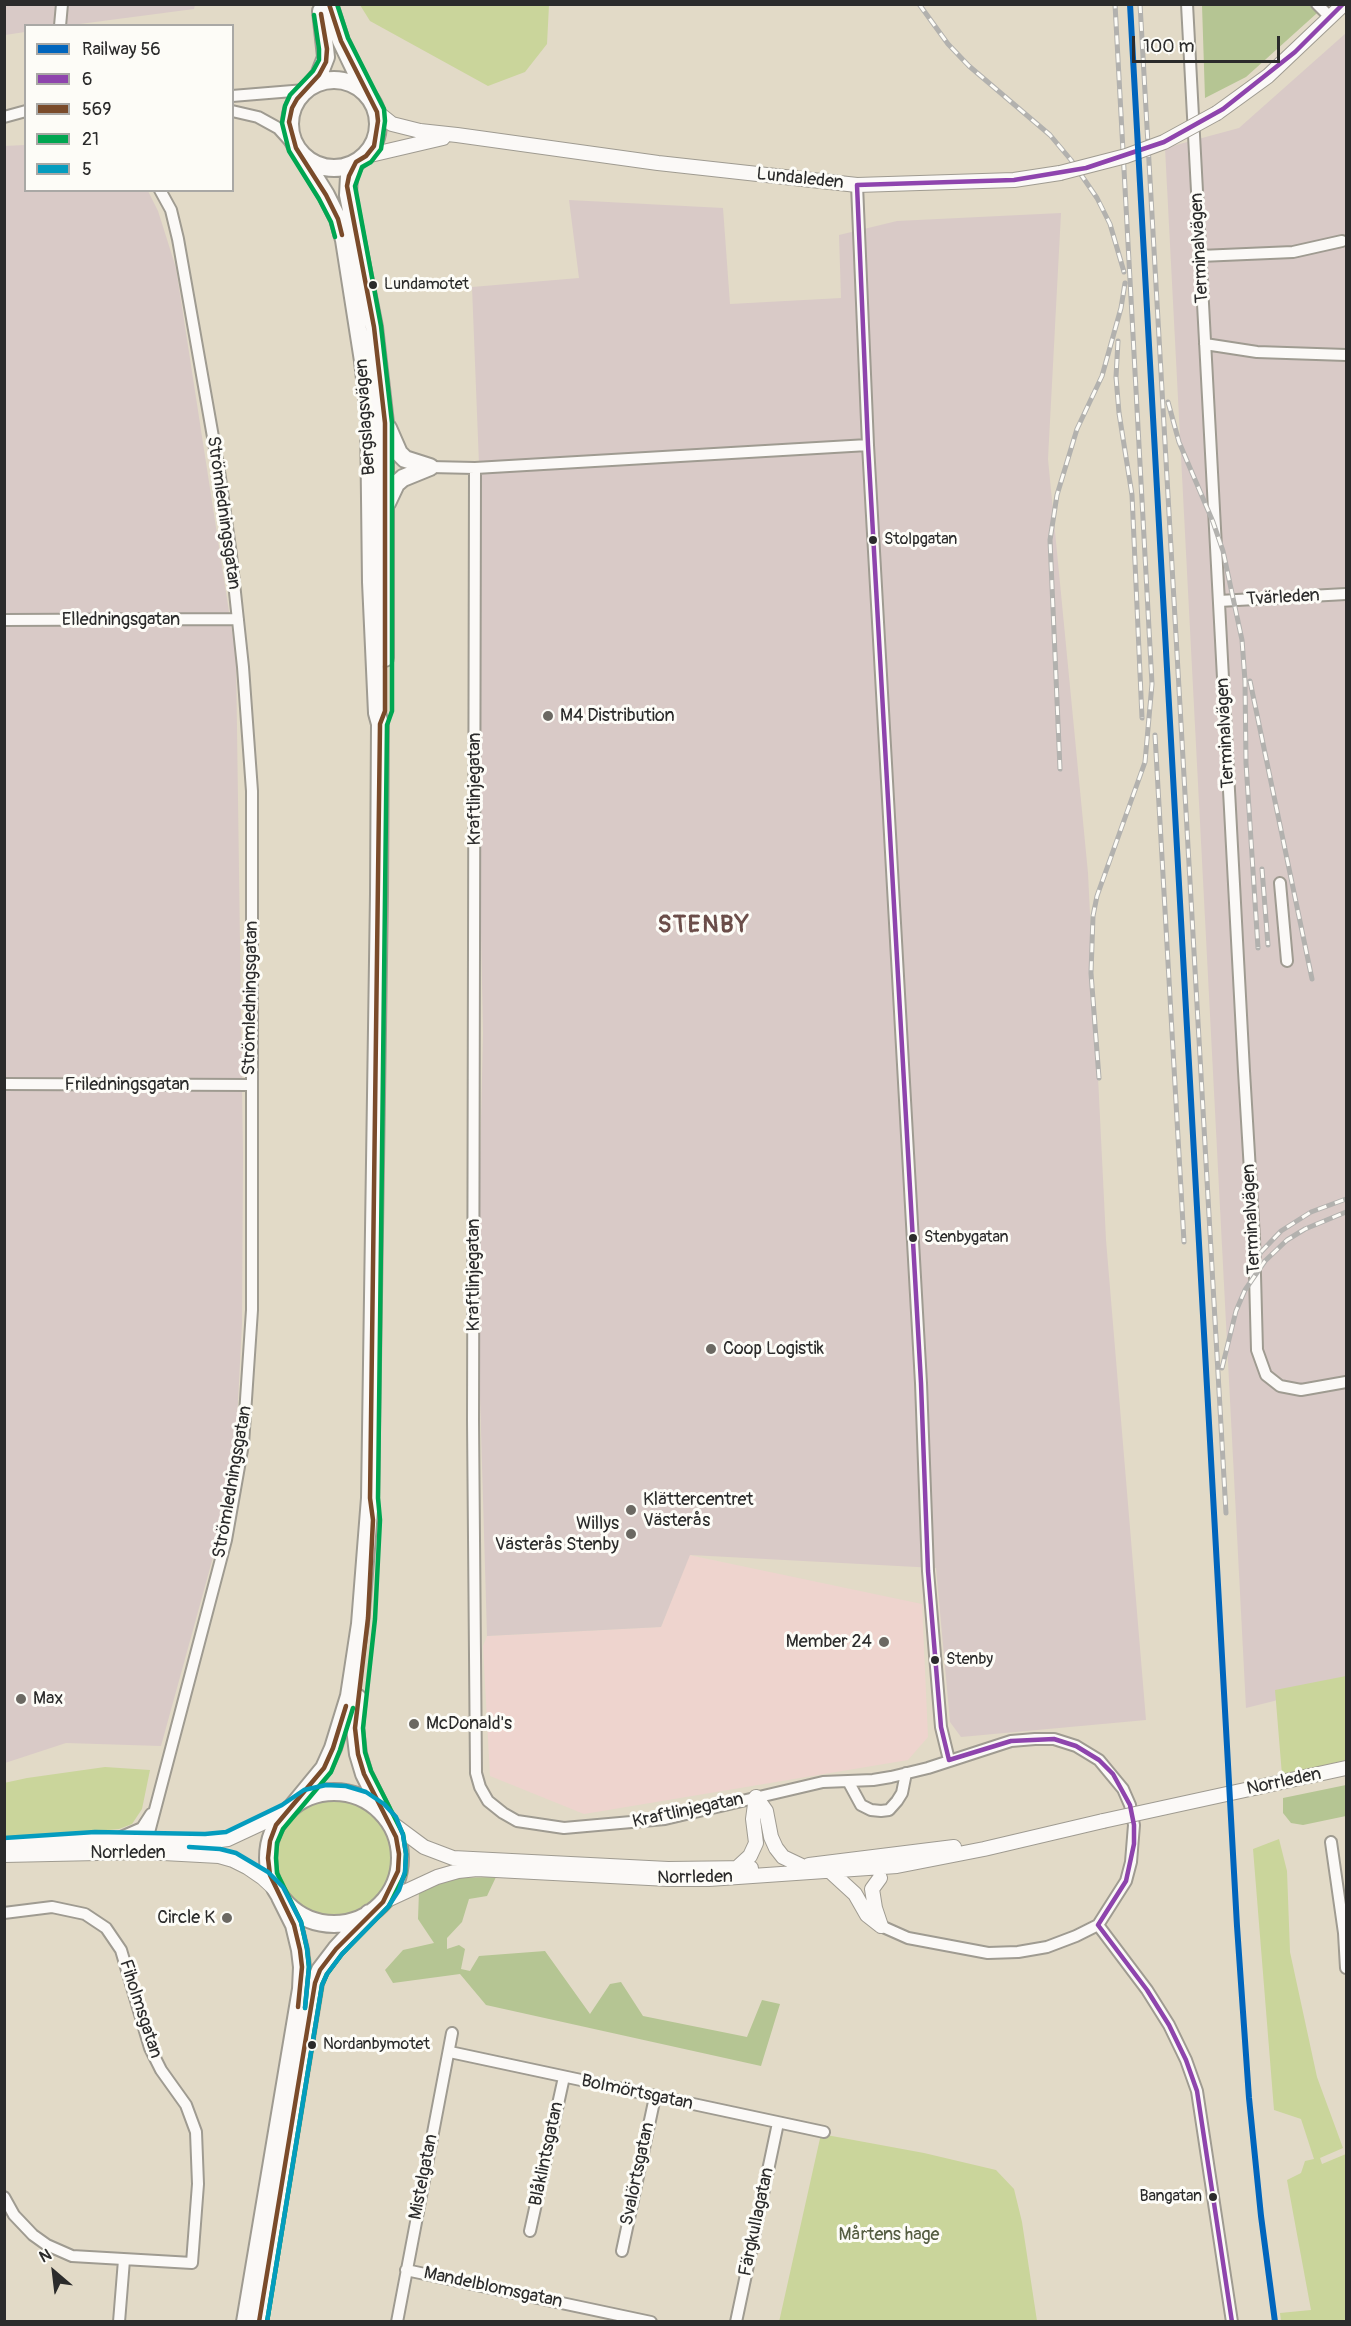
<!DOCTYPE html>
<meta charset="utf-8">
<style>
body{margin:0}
#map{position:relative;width:1351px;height:2326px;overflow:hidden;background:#e2dac7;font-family:Pangolin,sans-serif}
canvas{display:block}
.frame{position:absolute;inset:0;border:6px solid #2b2b2b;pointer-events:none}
.legend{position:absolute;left:24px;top:24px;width:210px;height:168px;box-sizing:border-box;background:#fdfcf7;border:2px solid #a9a8a5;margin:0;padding:8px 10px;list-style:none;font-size:18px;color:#2b2b2b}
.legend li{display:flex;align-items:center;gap:12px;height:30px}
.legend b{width:30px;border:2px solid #a9a8a5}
.north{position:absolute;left:24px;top:2242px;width:60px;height:60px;-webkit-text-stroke:4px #fdfcf7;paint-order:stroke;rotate:332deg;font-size:16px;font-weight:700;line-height:24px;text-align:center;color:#2b2b2b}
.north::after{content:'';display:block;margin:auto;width:21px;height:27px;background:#2b2b2b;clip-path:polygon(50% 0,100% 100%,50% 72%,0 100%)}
.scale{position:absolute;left:1132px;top:36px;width:148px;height:27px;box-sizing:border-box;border:3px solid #2b2b2b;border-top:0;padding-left:8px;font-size:18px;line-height:21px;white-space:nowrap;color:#2b2b2b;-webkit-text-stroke:4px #fdfcf7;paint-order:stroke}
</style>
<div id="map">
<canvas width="1351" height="2326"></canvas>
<div class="frame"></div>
<ul class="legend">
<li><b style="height:8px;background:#0065bd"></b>Railway 56</li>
<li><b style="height:8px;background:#8e44ad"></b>6</li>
<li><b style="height:8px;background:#7a4b2a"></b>569</li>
<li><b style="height:8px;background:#00a651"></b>21</li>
<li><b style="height:8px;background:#049cbe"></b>5</li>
</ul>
<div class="north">N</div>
<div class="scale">100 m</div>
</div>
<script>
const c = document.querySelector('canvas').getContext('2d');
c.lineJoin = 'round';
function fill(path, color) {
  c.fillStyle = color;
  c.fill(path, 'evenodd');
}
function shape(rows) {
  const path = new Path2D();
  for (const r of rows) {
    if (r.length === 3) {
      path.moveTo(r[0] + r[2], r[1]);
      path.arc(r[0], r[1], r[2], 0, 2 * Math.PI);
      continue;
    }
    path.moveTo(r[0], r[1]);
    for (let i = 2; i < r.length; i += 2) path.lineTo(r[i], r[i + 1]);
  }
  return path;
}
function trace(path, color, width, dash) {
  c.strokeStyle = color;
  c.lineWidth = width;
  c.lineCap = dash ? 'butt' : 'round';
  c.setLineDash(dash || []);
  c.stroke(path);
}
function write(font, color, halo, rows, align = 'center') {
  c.font = font + ' Pangolin,sans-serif';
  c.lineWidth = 6;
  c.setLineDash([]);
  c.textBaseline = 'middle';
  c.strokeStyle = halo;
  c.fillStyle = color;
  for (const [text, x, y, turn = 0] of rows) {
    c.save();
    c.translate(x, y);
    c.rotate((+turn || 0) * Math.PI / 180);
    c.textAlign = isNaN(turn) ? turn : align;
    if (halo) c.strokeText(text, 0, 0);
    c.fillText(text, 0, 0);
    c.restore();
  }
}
const built = shape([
 [689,1555,922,1604,928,1737,908,1760,584,1814,490,1776,483,1646,487,1636,661,1627]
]);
const industrial = shape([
 [4,5,195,5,194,9,72,25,26,26,25,32,5,35],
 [1346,33,1346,1683,1246,1708,1165,148,1239,128],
 [25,145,26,190,148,191,158,211,176,268,236,657,243,1156,242,1323,234,1481,161,1746,66,1743,5,1763,4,146],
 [569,200,723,208,730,304,841,298,839,235,897,221,1061,213,1048,459,1088,873,1106,1240,1146,1720,961,1737,950,1722,936,1568,690,1555,661,1627,487,1636,477,1294,483,1033,479,834,479,464,472,287,579,278]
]);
const green = shape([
 [360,5,549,5,547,44,525,72,488,86,370,21],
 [1346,1676,1346,1760,1282,1775,1275,1690],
 [105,1767,150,1770,142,1809,132,1824,119,1829,5,1840,4,1783,27,1778],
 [334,1857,59],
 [1279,1839,1287,1871,1290,1952,1317,2077,1343,2148,1320,2158,1322,2164,1346,2154,1346,2321,1281,2321,1280,2313,1311,2310,1287,2180,1301,2173,1305,2161,1314,2159,1301,2119,1274,2110,1253,1849],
 [821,2134,924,2153,996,2170,1014,2189,1022,2222,1037,2321,779,2322]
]);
const forest = shape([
 [1202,5,1326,5,1246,77,1205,98],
 [1346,1785,1346,1816,1303,1825,1291,1823,1283,1813,1283,1798],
 [496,1877,487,1896,469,1899,462,1922,447,1938,447,1949,459,1945,465,1949,461,1969,470,1971,479,1956,545,1951,590,2014,610,1984,621,1982,643,2016,747,2037,762,2000,780,2004,761,2066,486,2005,460,1974,393,1983,385,1970,403,1950,434,1943,418,1919,419,1891,452,1878]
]);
const minor = shape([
 [1187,4,1244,1071,1254,1238,1257,1350,1266,1375,1280,1386,1301,1390,1346,1382],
 [1317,4,1330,17],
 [60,26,62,4],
 [232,96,305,90],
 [232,111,258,117,278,128,296,148],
 [4,117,26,111],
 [857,185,868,445,921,1383,928,1571,941,1727,949,1760],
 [1200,256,1293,252,1342,241],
 [1205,344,1257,352,1346,355],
 [430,467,475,468,868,445],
 [475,468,473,1420,476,1773,480,1787,488,1801,503,1813,517,1821,564,1828,665,1819,823,1782,873,1780,891,1777,928,1768,1011,1741,1035,1739,1054,1739,1076,1746,1099,1760,1123,1789,1130,1805,1134,1825,1131,1862,1126,1881,1098,1925,1076,1936,1047,1947,1018,1952,988,1953,908,1938,881,1926],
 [1219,601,1346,594],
 [4,620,238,619],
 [1280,883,1287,961],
 [4,1084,250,1085],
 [848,1781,861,1805,871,1810,881,1811,889,1810,897,1801,902,1793,906,1773],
 [119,1838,142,1828,151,1814],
 [147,1840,226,1540,243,1444,252,1310,252,791,243,667,231,555,219,471,178,239,171,210,160,190],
 [1331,1842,1344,1933,1346,1968],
 [4,1913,52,1907,85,1914,106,1928,121,1950,150,2048,161,2070,186,2105,196,2132,198,2184,192,2263,72,2256,47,2245,33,2235,14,2215,4,2197],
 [1098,1925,1147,1990,1169,2025,1186,2060,1197,2091,1232,2322],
 [450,2052,824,2132],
 [530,2231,564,2077],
 [622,2251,655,2097],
 [406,2270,651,2322],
 [119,2322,124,2260],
 [397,2322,452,2033],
 [736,2322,778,2123]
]);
const major = shape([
 [377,112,392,124,420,131,457,135,658,163,857,185,1014,180,1060,173],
 [1217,113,1268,76,1344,4],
 [366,156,443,138],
 [1300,1778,1346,1768],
 [756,1797,766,1811,771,1837,776,1848,783,1857,802,1866],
 [389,1821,424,1847,453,1858,668,1869,751,1868],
 [4,1846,96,1839,205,1842,228,1839,286,1812],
 [4,1855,145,1852,219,1856,233,1860,247,1867,263,1878,277,1891],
 [809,1865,954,1847],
 [737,1868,750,1856,756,1843,753,1819,756,1797],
 [831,1872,855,1894,867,1915,881,1926],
 [880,1878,872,1889,875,1908,881,1926],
 [383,1902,437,1877,458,1871,477,1869,668,1879,709,1879,897,1866,984,1849,1103,1821]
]);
const highway = shape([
 [329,4,341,41,365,91],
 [334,124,44],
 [311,85,319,75,326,57,321,11],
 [356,162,349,176,348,195,374,327,385,423,385,658],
 [388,428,399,453,405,459,430,467],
 [387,503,396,484,403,478,430,467],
 [358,1698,355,1728,358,1754,364,1774,382,1810],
 [334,1858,66],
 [292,1807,324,1768,333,1748,349,1696,360,1624,370,1498,379,894,380,724,377,713,371,582,369,415,363,361,344,240,338,219,326,195,302,156],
 [245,2322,301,1989,302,1967,300,1950,294,1925,280,1897],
 [259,2322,315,1983,320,1970,336,1949,369,1913]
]);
const rail = shape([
 [919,4,948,44,969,66,1050,135,1071,160,1097,198,1110,224,1124,272],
 [1140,4,1226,1513],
 [1118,341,1116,377,1119,413,1132,495,1142,718],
 [1168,402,1179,442,1213,522,1223,551,1242,640,1245,681,1246,763,1258,948],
 [1250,681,1312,979],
 [1155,735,1184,1242],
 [1060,769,1050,540,1057,495,1077,429,1102,376,1121,308,1125,283],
 [1262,869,1268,945],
 [1099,1078,1091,973,1093,916,1097,896,1145,762,1152,684,1115,4],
 [1251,1267,1261,1252,1281,1231,1311,1212,1346,1199],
 [1222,1368,1236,1311,1245,1290,1265,1261,1287,1240,1305,1229,1346,1212]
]);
const majorBridge = shape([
 [1060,173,1126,156,1164,142,1217,113],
 [1103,1821,1300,1778]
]);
const bus1 = shape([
 [857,185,868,445,921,1383,928,1571,941,1727,949,1760],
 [857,185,1014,180,1086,168,1164,142,1223,109,1295,52,1343,4],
 [949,1760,1011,1741,1054,1739,1076,1746,1099,1760,1113,1774,1130,1805,1134,1825,1134,1844,1126,1881,1098,1925],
 [1098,1925,1147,1990,1169,2025,1186,2060,1197,2091,1232,2322]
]);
const bus2 = shape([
 [321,14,327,49,326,62,319,75,297,99,292,108,289,122,296,148,326,195,338,219,342,235],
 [298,2007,302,1967,300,1950,294,1925,270,1875,268,1858,270,1841,276,1825,324,1768,333,1748,346,1706],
 [259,2322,315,1983,320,1970,336,1949,383,1902,398,1871,399,1854,396,1837,364,1774,358,1754,355,1728,368,1618,373,1520,370,1498,380,724,385,711,385,423,374,327,347,186,349,176,356,162,366,156,374,146,378,121,377,112,341,41,329,4]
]);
const bus3 = shape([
 [314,15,319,49,319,60,313,71,290,95,285,106,282,123,289,151,319,199,331,222,335,237],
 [305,2008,309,1967,307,1949,301,1922,277,1873,276,1858,277,1843,283,1829,331,1772,340,1750,353,1708],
 [267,2322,322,1985,327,1974,342,1954,389,1906,405,1874,406,1854,403,1834,371,1771,365,1752,363,1728,375,1619,380,1520,378,1498,387,725,392,711,392,423,381,326,355,186,362,167,371,162,381,149,385,121,384,109,348,38,337,4]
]);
const bus4 = shape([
 [4,1838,95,1832,205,1834,226,1832,282,1805,304,1790,326,1785,346,1786,366,1792,384,1804,396,1817,403,1835,406,1854,405,1872,399,1890,388,1907,342,1954,327,1974,322,1985,267,2322],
 [189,1847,220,1849,236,1853,268,1872,283,1887,301,1922,307,1948,309,1967,305,2008]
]);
const rail1 = shape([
 [1130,4,1237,1926,1249,2098,1261,2216,1275,2322]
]);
const markers = [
 [373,285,5,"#2b2b2b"],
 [873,540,5,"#2b2b2b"],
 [548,716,6,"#6b6862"],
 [913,1238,5,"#2b2b2b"],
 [711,1349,6,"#6b6862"],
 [631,1510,6,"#6b6862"],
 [631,1534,6,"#6b6862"],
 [884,1642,6,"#6b6862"],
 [935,1660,5,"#2b2b2b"],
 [21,1699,6,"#6b6862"],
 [414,1724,6,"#6b6862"],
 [227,1918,6,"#6b6862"],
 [312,2045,5,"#2b2b2b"],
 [1213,2197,5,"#2b2b2b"]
];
const busNames = [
 ["Lundamotet",384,285],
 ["Stolpgatan",884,540],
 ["Stenbygatan",924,1238],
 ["Stenby",946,1660],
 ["Nordanbymotet",323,2045],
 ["Bangatan",1202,2197,"right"]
];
const streetNames = [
 ["Lundaleden",800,179,6],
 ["Terminalvägen",1200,248,-93],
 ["Bergslagsvägen",366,417,-94],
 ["Strömledningsgatan",223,513,82],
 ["Tvärleden",1283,598,-3],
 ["Elledningsgatan",121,620],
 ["Terminalvägen",1226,733,-93],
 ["Kraftlinjegatan",475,789,-90],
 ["Strömledningsgatan",251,998,-89],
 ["Friledningsgatan",127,1085],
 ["Terminalvägen",1252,1219,-93],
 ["Kraftlinjegatan",474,1275,-90],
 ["Strömledningsgatan",233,1482,-80],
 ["Norrleden",1284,1782,-12],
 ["Kraftlinjegatan",688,1811,-12],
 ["Norrleden",128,1853],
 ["Norrleden",695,1878,-1],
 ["Fiholmsgatan",140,2009,72],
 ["Bolmörtsgatan",637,2093,12],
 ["Blåklintsgatan",547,2154,-78],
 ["Svalörtsgatan",638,2174,-78],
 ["Mistelgatan",424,2177,-79],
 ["Färgkullagatan",757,2222,-78],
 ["Mandelblomsgatan",493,2288,12]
];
const poiNames = [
 ["M4 Distribution",560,716],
 ["Coop Logistik",723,1349],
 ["Klättercentret",643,1500],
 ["Västerås",643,1521],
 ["Willys",619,1524,"right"],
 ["Västerås Stenby",619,1545,"right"],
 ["Member 24",872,1642,"right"],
 ["Max",33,1699],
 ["McDonald's",426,1724],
 ["Circle K",215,1918,"right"]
];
const parkNames = [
 ["Mårtens hage",889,2235]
];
const districtNames = [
 ["STENBY",704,926]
];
fill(built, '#eed4ce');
fill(industrial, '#d9cac7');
fill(green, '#cad59b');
fill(forest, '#b5c593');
trace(minor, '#9f9b91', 14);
trace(major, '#9f9b91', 16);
trace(highway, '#9f9b91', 20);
trace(minor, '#fbf9f7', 10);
trace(major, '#fbf9f7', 14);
trace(highway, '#fbf9f7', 16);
trace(rail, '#b2b1ae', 5);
trace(rail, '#fdfcf7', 3, [9]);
trace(majorBridge, '#9f9b91', 16, []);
trace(majorBridge, '#fbf9f7', 14);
trace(bus1, '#8e44ad', 4.5);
trace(bus2, '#7a4b2a', 4.5);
trace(bus3, '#00a651', 4.5);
trace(bus4, '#049cbe', 4.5);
trace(rail1, '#0065bd', 6);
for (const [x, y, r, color] of markers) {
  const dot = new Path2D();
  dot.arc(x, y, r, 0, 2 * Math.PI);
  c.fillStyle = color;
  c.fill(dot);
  trace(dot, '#fdfcf7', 2);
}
write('16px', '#2b2b2b', '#fdfcf7', busNames, 'left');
write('18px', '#2b2b2b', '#fdfcf7', streetNames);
write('18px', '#2b2b2b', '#fdfcf7', poiNames, 'left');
write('18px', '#555d42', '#fdfcf7', parkNames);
c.letterSpacing = '1.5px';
write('bold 24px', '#6b4d49', '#fdfcf7', districtNames);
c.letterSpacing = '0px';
</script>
